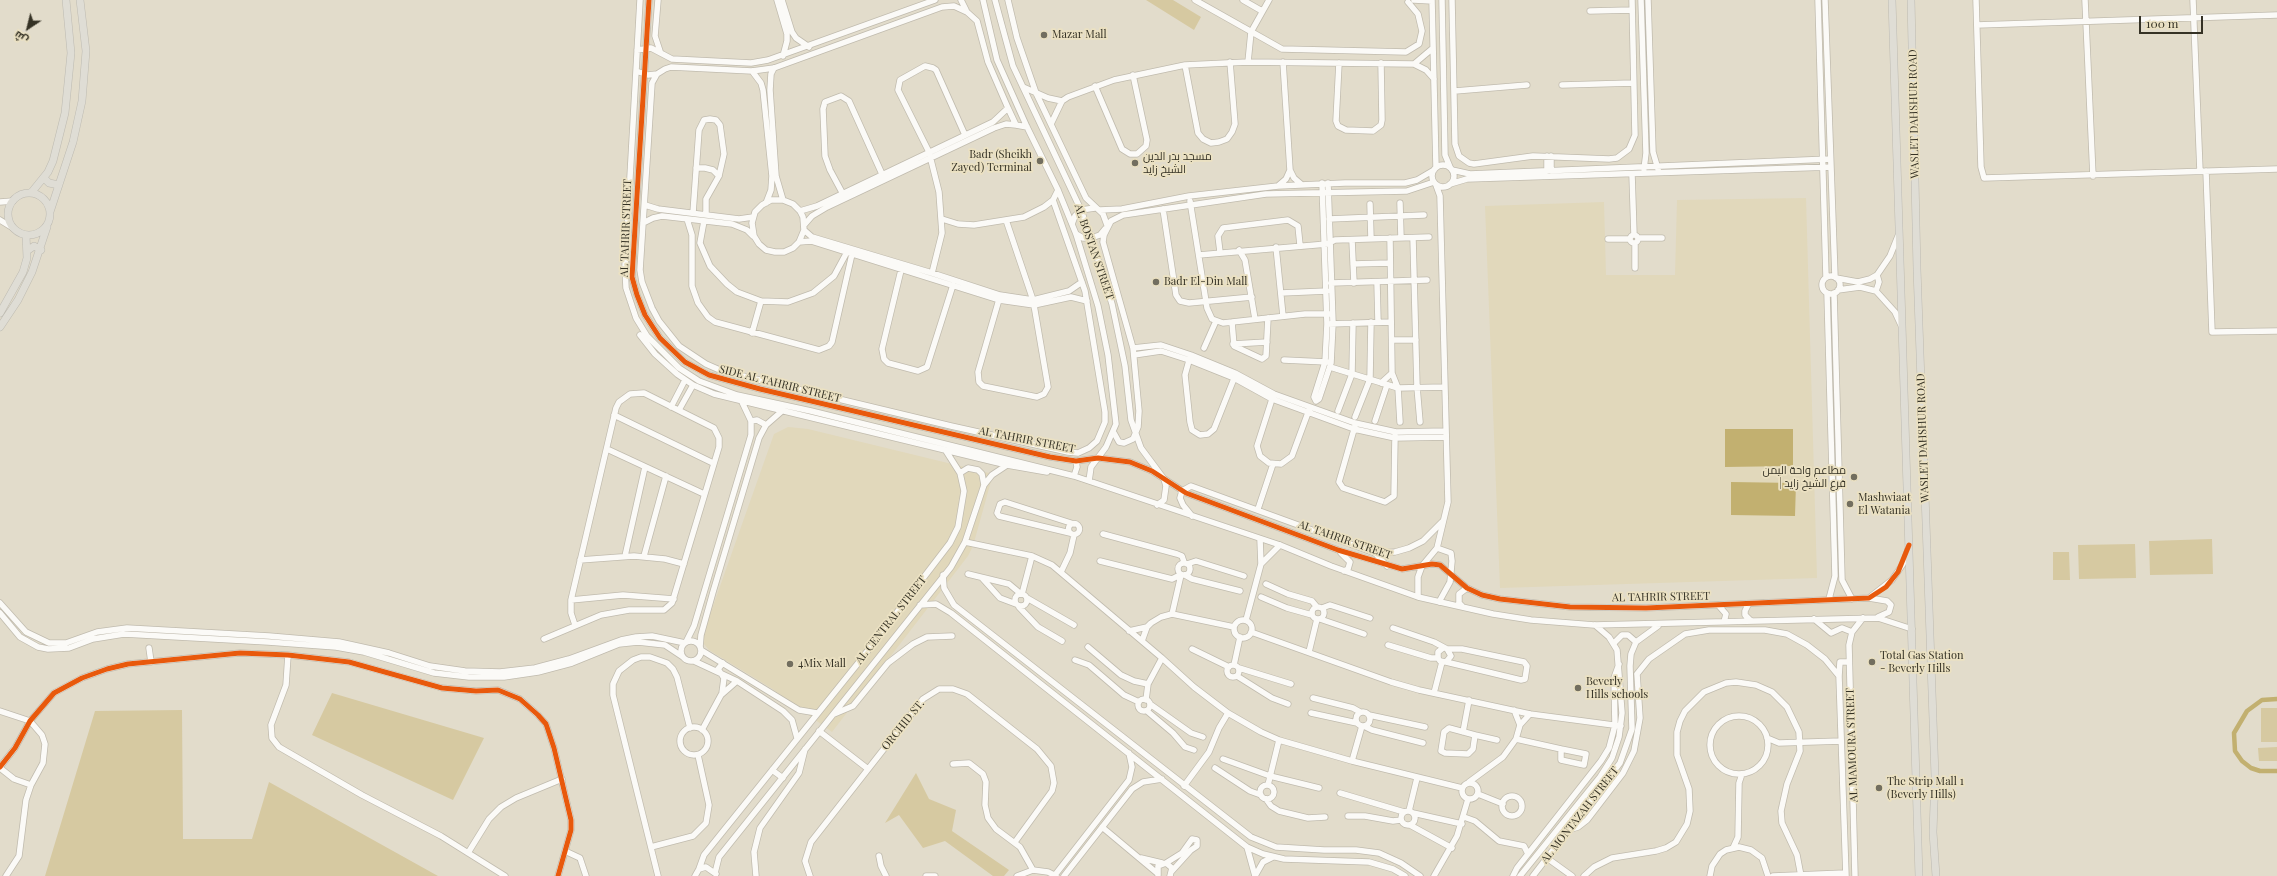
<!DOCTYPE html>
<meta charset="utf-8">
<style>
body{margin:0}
#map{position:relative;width:2277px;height:876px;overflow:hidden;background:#e2dccb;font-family:"Playfair Display",Cairo,serif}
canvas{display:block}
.north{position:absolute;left:8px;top:8px;width:40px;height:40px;-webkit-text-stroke:3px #ebe1c2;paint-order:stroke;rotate:215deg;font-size:11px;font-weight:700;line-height:16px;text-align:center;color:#353225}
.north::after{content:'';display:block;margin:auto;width:14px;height:18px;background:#353225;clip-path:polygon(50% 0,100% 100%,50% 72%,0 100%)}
.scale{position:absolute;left:2139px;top:16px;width:64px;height:18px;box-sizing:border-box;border:2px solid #353225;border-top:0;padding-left:5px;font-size:12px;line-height:14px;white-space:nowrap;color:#353225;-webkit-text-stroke:3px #ebe1c2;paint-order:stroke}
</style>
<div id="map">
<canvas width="2277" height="876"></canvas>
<div class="north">ش</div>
<div class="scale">100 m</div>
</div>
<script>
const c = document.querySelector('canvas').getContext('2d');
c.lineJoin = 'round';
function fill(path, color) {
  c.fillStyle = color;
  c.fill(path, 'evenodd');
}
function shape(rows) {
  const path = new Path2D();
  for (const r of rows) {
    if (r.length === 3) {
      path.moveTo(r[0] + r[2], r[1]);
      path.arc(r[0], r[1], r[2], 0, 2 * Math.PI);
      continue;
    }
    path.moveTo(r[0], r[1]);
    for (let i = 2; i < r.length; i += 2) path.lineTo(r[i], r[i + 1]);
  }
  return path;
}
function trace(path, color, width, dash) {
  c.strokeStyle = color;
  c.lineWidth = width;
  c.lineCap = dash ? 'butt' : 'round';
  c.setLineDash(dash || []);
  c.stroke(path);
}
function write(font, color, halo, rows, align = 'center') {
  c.font = font + ' "Playfair Display",Cairo,serif';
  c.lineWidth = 3.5;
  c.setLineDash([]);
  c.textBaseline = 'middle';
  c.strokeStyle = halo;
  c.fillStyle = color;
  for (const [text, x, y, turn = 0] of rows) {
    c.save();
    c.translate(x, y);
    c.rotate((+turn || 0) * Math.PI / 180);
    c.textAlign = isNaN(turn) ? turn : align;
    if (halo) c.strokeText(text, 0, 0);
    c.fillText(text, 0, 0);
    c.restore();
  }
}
const built = shape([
 [1806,198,1817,578,1500,588,1485,206,1604,202,1606,275,1675,275,1677,200],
 [788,427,808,429,993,474,973,546,968,556,832,732,771,688,709,650,704,644,702,637,774,434]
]);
const green = shape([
 [1146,0,1173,0,1201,17,1194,30],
 [2212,539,2213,574,2150,575,2149,541],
 [2135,544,2136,578,2079,579,2078,545],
 [2053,552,2069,552,2070,580,2053,580],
 [332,693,484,738,453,800,312,735],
 [2261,708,2277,708,2277,742,2261,742],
 [182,710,183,839,252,839,269,782,438,876,45,876,95,711],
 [2277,747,2277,761,2259,761,2258,748],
 [916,773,929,799,956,810,952,831,1009,870,1004,876,993,876,945,841,923,848,899,815,885,823]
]);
const water = shape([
 [1725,429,1793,429,1793,466,1725,467],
 [1731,482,1796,483,1795,516,1731,515]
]);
const canal = shape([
 [2277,699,2262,700,2247,711,2234,733,2235,751,2242,761,2251,768,2260,771,2277,771]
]);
const minor = shape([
 [640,0,625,266,626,288,636,318,647,336,679,368,699,381,737,395,811,411,1074,476,1280,545,1331,566,1418,597,1493,614,1531,620,1594,625,1878,618,1912,629],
 [649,0,632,277,637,295,645,315,660,338,685,362,709,375,760,389,1050,457,1076,461,1098,458,1130,462,1152,471,1186,493,1338,550,1402,569,1432,564,1440,565,1467,588,1482,595,1500,599,1570,607,1646,608,1869,598,1892,580,1903,564,1908,549],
 [658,0,655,36,660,51],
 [777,0,787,34,787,41,783,56],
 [782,0,792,32,796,38,809,47],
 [961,0,966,10],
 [983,0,997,60,1027,127,1058,190,1076,234,1098,306,1108,355,1116,424,1106,447,1091,467,1089,481],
 [995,0,1013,66,1081,210,1093,244,1112,304,1125,366,1131,420,1141,448,1164,479,1166,486,1164,500,1157,505],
 [1008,0,1017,38,1036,93,1086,198,1103,214,1107,225],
 [1195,0,1282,49,1406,52,1419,44,1422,31,1418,14,1408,2],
 [1243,0,1262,11],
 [1414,0,1432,1],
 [1432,0,1436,167],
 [1442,0,1445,155,1450,167],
 [1452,0,1455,144,1459,156,1469,163,1474,164,1533,156,1609,159,1617,158,1629,149,1635,135,1632,0],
 [1641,0,1646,153,1644,169],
 [1648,0,1653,152,1658,169],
 [1818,0,1826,277],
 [1825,0,1835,277],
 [1976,0,1981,167,1984,178,2277,169],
 [2085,0,2093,176],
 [2193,0,2200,171],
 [1590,11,1632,10],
 [1977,25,2277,15],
 [637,50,651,48,672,59,751,63,768,60,935,0],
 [1248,62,1251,32,1269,0],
 [1283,62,1290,170,1294,178,1301,184],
 [1339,63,1336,121,1338,126,1346,130,1373,131,1381,125,1382,120,1381,63],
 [1414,64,1433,48],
 [1185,65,1198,133,1203,139,1211,143,1219,142,1227,139,1232,132,1235,124,1230,62],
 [774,68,771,74,770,90,776,176,783,200],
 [636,71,648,75,657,74],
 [752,71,761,83,763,90,772,176,771,190,766,203],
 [1562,85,1633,83],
 [1095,86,1122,149,1130,154,1137,154,1146,146,1147,140,1133,75],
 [1023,87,1048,98,1062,101],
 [1455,91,1527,85],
 [1051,124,1062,101,1068,97,1114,80,1185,65,1248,62,1414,64,1426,70,1434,79],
 [1027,127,1016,125,1008,108,988,62,977,21,967,12,954,6,942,7,774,68,752,71,671,67,665,69,657,74,652,83,640,270,642,282,652,308,659,321,679,346,706,364,722,371,951,426,1068,452,1078,453,1089,448,1097,441,1105,422,1105,412,1085,291,1053,200,1058,190],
 [1547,156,1547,171],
 [1551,156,1551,171],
 [1443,176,11],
 [696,168,705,168,713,170,719,176],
 [1452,170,1470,174,1830,159],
 [2206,171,2212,332,2277,331],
 [1632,174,1634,235],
 [1322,183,1327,324,1325,362,1314,397,1316,401,1319,399,1331,363,1333,323,1328,183],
 [1450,184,1467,179,1830,167],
 [1279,185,1286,179,1290,170],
 [844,196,830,170,825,156,823,109,825,102,841,96,849,101,882,174],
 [1190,201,1207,308,1212,319,1223,323,1305,314,1330,314],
 [0,202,13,201],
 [1400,203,1401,238],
 [1370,204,1371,239],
 [645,205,658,209,739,219,753,217],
 [1163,209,1176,295,1180,301,1189,303,1252,297],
 [1100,210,1122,209,1189,196,1278,186,1345,183,1405,183,1417,180,1434,170],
 [800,211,817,206,993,122,1008,108],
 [693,213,699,130,704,120,710,119,716,120,720,125,724,154,719,176,706,199,706,215],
 [687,219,692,235,692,286,698,303,708,317,715,322,819,350,829,346,832,342,852,254],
 [942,219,958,224,974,225,1024,217,1044,207,1053,200],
 [1329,219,1424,215],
 [0,220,13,228],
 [1006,220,1033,300],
 [704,221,700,243,710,266,727,284,737,292,761,301,788,302,813,293,834,276,847,252],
 [643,223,653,218,662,216,732,224,747,230,753,236],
 [805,224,812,216,827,207,994,128,1006,124,1016,125],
 [1072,224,1075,216,1081,210,1095,208],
 [804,230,799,242,793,248,784,252,775,252,766,250,759,244,754,236,752,223,755,212,762,205,771,200,783,200,793,204,800,211,803,217,804,230,812,237,932,273,1000,295,1033,300,1069,291,1082,282],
 [1076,234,1083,238,1091,238,1100,235,1105,229],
 [1634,239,4],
 [1390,238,1392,373,1398,388,1400,422],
 [1413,238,1417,387,1420,422],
 [1638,238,1662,238],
 [1608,239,1630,239],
 [1352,240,1354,283],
 [799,242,811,241,999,300,1034,305,1071,297,1087,301],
 [1276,247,1283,316],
 [1239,250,1245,260,1255,319],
 [1220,252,1218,236,1223,228,1288,220,1298,226,1300,245],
 [1199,255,1327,244,1335,240,1429,237],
 [1353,264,1390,263],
 [902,266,882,349,884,359,888,363,918,371,927,367,953,285],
 [1635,268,1635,243],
 [932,273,942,233,939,192,929,152,898,90,900,80,925,66,933,68,936,70,965,135],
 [1831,285,9],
 [1836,278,1858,282,1870,279,1877,275,1890,256,1898,236],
 [1377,282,1378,322],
 [1331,283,1427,280],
 [1838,290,1860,287,1876,291,1895,312,1901,325],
 [1876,291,1879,282,1877,275],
 [1281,293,1327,291],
 [1827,293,1835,576,1829,599],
 [1834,293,1842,580,1852,599],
 [1000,296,978,372,979,382,983,386,1037,397,1044,394,1048,387,1034,305],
 [1232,322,1234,346,1262,359,1266,356,1268,318],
 [1329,324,1391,322],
 [752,333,761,301],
 [640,335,655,354,677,374,693,385,714,394,1007,465,1047,472],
 [1392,340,1416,340],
 [1233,344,1267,342],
 [1133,348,1161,345,1191,355,1235,373,1274,394,1355,423,1396,432,1446,431],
 [1204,348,1216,321],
 [1134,355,1161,351,1189,360,1234,378,1272,399,1354,429,1395,438,1446,437],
 [1190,357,1185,375,1190,422,1192,430,1200,435,1208,434,1214,429,1235,376],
 [1284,360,1327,362],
 [1330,367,1398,388,1445,387],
 [1381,383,1392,373],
 [1273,396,1257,446,1260,456,1269,463,1281,464,1292,456,1309,410],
 [671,407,685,380],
 [679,410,693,385],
 [1338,411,1352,374,1353,323],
 [614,415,713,463],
 [1355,417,1370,379,1371,322],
 [751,421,757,420,766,425],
 [1375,421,1387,385],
 [1355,426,1339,482,1343,488,1385,502,1394,496,1395,436],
 [1114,433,1119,442,1124,443,1133,439,1138,427,1139,411,1133,348,1103,242,1104,235,1111,221,1123,215,1266,194,1407,191,1434,182],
 [607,449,704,494],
 [960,473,968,468,978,470,982,474,984,485],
 [1074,476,1077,467,1076,461],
 [1258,509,1273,464],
 [1192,516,1183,505,1180,498,1182,491,1191,486,1375,553,1387,566],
 [1074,529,5.5],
 [1070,533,999,516,997,513,1000,504,1005,502,1074,524],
 [1103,534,1177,554,1182,556,1184,562],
 [965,542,1032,556,1052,565,1162,658,1194,687,1228,713,1261,732,1279,740,1352,761,1462,788],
 [1437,548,1451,553,1452,561,1450,582,1439,602],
 [1341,553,1350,562,1348,569,1344,571],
 [1375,553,1395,552,1409,548,1423,541,1442,522],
 [625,556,645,467],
 [644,556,666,476],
 [580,560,634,556,665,559,684,564],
 [1100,561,1172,579,1180,575],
 [1184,569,6],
 [1187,564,1196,561,1244,576],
 [1261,564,1280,545],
 [1061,572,1070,553,1074,535],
 [968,574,1009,584,1021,594],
 [943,575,944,588,954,605,1251,837,1276,847,1324,850,1356,850,1379,853,1401,863,1420,876],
 [1185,575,1192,579,1240,591],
 [982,578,1000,598,1016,604],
 [1266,584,1288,594,1312,601,1317,607],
 [1021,600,6],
 [1022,594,1032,556],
 [1261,597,1287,608,1312,615],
 [1418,597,1418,577,1422,566,1437,548,1448,502,1440,196,1436,185],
 [1027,598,1074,625],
 [1869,598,1887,601,1891,605,1889,612,1878,617],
 [571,600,623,595,674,599],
 [0,603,26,632,49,643,66,643,97,632,127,628,269,636,339,642,389,653,430,666,465,671,500,672,535,668,569,659,621,640,636,637,652,636,685,643],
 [920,605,936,604,951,613,1247,847,1263,854,1284,859,1369,862,1393,869,1405,876],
 [1748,605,1745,611,1745,615,1751,621],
 [1462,606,1459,603,1459,594,1467,588],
 [1719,606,1726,614,1724,622],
 [1318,613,6],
 [1019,607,1038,627,1062,641],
 [1322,608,1330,605,1370,618],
 [0,613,20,637,38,647,48,649,69,648,93,639,124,634,268,642,336,647,364,652,434,673,469,677,504,677,538,672,572,663,619,644,638,642,665,645,683,657],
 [1172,614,1181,575],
 [1320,619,1364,634],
 [1814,619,1831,633,1842,628,1852,632],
 [1246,620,1261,564,1260,539],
 [1243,629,9],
 [1393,628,1434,642,1447,649,1451,656,1446,662,1440,661,1438,658,1438,652,1443,648],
 [1129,631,1147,627],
 [1251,632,1391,682,1419,690,1530,714,1621,726],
 [544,639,601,615,629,610,664,610,672,603,719,447,719,438,714,428,644,393,630,394,619,402,616,408,571,600,571,613,575,625],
 [691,651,10],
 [1142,641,1147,627,1151,623,1161,617,1172,614,1234,627],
 [686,642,694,626,751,435,751,421,742,402],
 [1614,643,1622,635,1628,635,1636,642],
 [1388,645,1431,658,1438,658],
 [700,647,701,635,713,592,759,438,766,425,782,411],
 [1088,647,1121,675,1134,681,1148,684],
 [149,648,151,662],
 [1192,649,1229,667],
 [701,650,799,710,817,713],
 [1309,652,1317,619],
 [288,655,286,685,271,725,272,738,279,747,362,795,441,836,505,876],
 [1075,660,1089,665,1124,695,1139,702],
 [694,661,737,681,783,711,792,720,797,738],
 [1446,662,1521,680,1525,679,1527,666,1524,662,1462,649,1447,649],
 [1233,671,6],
 [1234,665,1240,637],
 [1239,668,1291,684],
 [1637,674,1649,659,1685,634,1709,630,1765,630,1787,634,1807,645,1825,659,1839,676],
 [1237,676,1272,698,1288,704],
 [722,693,724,678,718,669,723,663],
 [1434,693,1442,662],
 [1313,698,1353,708,1360,712],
 [1144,705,6],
 [1146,700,1148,684,1162,658],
 [1150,704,1191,733,1203,737],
 [1514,710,1520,725],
 [0,711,30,721,42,735,45,744,43,763,31,785,26,800,19,856,6,876],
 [1147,711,1173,733,1185,747,1194,750],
 [1363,719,7],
 [1311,713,1357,723],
 [834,714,853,706,888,663,913,644,927,637,952,636],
 [1369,715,1425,727],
 [1739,745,29],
 [1364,726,1372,730,1423,743],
 [694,741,14],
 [702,730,721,695,737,681],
 [819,731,868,769],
 [1463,732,1469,700],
 [1475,735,1449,728,1444,732,1441,751,1445,753,1468,754,1473,749,1475,735,1497,740],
 [1767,738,1779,743,1841,741],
 [1516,739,1561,749],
 [1561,749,1586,754,1584,765,1561,760,1561,749],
 [1223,759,1270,776,1319,788],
 [1352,761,1362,726],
 [953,764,969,763,983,774,986,782,985,805,988,818,996,829,1020,847,1033,870],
 [0,767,15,748,30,721,54,693,82,678,107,669,128,664,240,653,288,655,349,662,442,688,476,691,498,690,520,699,538,715,546,724,554,748,571,820,571,830,558,876],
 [0,768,14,779,31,785],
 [1215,768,1250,791,1261,795],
 [772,770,783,778],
 [1469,782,1503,757,1516,739,1520,725,1530,714],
 [1470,791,8],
 [1267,792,7],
 [1268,785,1279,740],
 [1184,786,1209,752,1219,728,1228,713],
 [1340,793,1404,812],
 [1478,794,1503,804],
 [1512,806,10],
 [1266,799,1271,806,1279,811,1308,818,1325,817],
 [1409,811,1417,778],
 [1408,818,7],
 [1413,813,1462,824],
 [1348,816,1365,816,1393,821,1401,820],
 [1464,817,1475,821,1499,841,1524,846,1528,854],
 [1410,825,1452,848],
 [1102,827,1157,873],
 [1568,830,1578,827,1587,820,1623,773,1634,751,1640,718,1637,674],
 [651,847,693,836,706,823,709,805,698,755],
 [1247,847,1255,876],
 [1733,848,1738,837,1739,783,1742,774],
 [565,851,580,858,586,876],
 [468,853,489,819,501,807,516,798,562,779],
 [879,856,881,866,886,876],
 [1141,858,1162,863],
 [1547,858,1572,876],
 [1166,863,1182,853,1192,839,1197,840,1197,846,1191,850,1172,871],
 [699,869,704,855,859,662,950,543,958,527,964,491,960,473,946,451],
 [715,873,719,857,951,567,965,542,984,485,992,475,1007,465],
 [1055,875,1129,780,1132,767,1129,753],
 [1158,875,1158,866,1166,863,1172,868,1170,876],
 [658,876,613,695,613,684,619,671,633,660,641,657,650,657,667,663,673,669,677,677,690,728],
 [695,876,699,869,706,867,716,874],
 [756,876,754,852,760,828,799,773,805,749],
 [810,876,805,861,811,842,923,699,939,689,953,689,967,694,1037,749,1051,766,1054,783,1052,791,1015,842],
 [926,876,935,876],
 [1017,876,1033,870,1048,872,1056,876],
 [1064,876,1132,789,1143,782,1162,779],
 [1255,876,1263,862,1273,857],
 [1434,876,1457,836,1468,799],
 [1513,876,1517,868,1601,761,1609,748,1615,725,1614,678,1619,664],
 [1520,876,1600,777,1612,758,1619,737,1622,713,1617,650,1609,637,1595,625],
 [1533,876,1620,763,1632,729,1630,666,1631,654,1636,642,1658,626],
 [1584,876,1594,867,1612,858,1656,851,1666,848,1676,842,1687,824,1690,811,1689,789,1677,755,1677,732,1680,721,1685,711,1704,692,1726,683,1736,682,1756,685,1772,692,1787,707,1799,732,1800,751,1787,784,1781,811,1782,823,1797,855,1801,876],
 [1710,876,1712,866,1720,854,1726,850,1739,847,1751,850,1762,858,1768,876],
 [1773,876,1845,873],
 [1846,876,1839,676,1840,662,1849,662],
 [1855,876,1849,645,1852,632,1863,618]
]);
const major = shape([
 [1892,0,1919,876],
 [1911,0,1917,269,1935,776,1933,832,1936,876],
 [44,178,49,183,59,185],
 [29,214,21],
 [31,193,48,172,53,161,65,113,71,53,66,0],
 [50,212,73,142,82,101,86,51,80,0],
 [27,251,34,246,41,250],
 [0,313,23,272,27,258,26,235],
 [0,327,18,300,32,272,47,227]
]);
const cycleway = shape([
 [649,0,632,277,637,295,645,315,660,338,685,362,709,375,760,389,1050,457,1076,461,1098,458,1130,462,1152,471,1186,493,1338,550,1402,569,1432,564,1440,565,1467,588,1482,595,1500,599,1570,607,1646,608,1869,598,1886,587,1898,572,1909,545],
 [0,767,15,748,30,721,54,693,82,678,107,669,128,664,240,653,288,655,349,662,442,688,476,691,498,690,520,699,538,715,546,724,554,748,571,820,571,830,558,876]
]);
const markers = [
 [1044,35,4,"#726e5f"],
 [1040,161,4,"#726e5f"],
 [1135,163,4,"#726e5f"],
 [1156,282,4,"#726e5f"],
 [1854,477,4,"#726e5f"],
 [1850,504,4,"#726e5f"],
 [1872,662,4,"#726e5f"],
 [790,664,4,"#726e5f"],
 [1578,688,4,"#726e5f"],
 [1879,788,4,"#726e5f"]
];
const poiNames = [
 ["Mazar Mall",1052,35],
 ["Badr (Sheikh",1032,155,"right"],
 ["Zayed) Terminal",1032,168,"right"],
 ["مسجد بدر الدين",1143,157],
 ["الشيخ زايد",1143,170],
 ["Badr El-Din Mall",1164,282],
 ["مطاعم واحة اليمن",1846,471,"right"],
 ["| فرع الشيخ زايد",1846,484,"right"],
 ["Mashwiaat",1858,498],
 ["El Watania",1858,511],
 ["Total Gas Station",1880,656],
 ["- Beverly Hills",1880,669],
 ["4Mix Mall",798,664],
 ["Beverly",1586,682],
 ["Hills schools",1586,695],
 ["The Strip Mall 1",1887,782],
 ["(Beverly Hills)",1887,795]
];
const streetNames = [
 ["WASLET DAHSHUR ROAD",1914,114,-91],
 ["AL TAHRIR STREET",626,228,-88],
 ["AL BOSTAN STREET",1094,252,71],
 ["SIDE AL TAHRIR STREET",780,384,14],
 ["WASLET DAHSHUR ROAD",1923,438,-92],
 ["AL TAHRIR STREET",1027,440,11],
 ["AL TAHRIR STREET",1345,540,19],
 ["AL TAHRIR STREET",1661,597,-1],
 ["AL CENTRAL STREET",891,620,-52],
 ["ORCHID ST.",903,725,-51],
 ["AL MAMOURA STREET",1852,745,-92],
 ["AL MONTAZAH STREET",1580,815,-52]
];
fill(built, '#e1d8bb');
fill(green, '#d6c9a1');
fill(water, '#c2b070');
trace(canal, '#c2b070', 4.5);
trace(minor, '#c0bbae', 7);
trace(major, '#bdbab1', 8);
trace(minor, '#fbfaf7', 5.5);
trace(major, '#dfddd5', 7);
trace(cycleway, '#e8590c', 5);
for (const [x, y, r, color] of markers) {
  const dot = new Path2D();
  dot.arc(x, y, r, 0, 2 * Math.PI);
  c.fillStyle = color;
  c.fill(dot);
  trace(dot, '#ebe1c2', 1.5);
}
write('11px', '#353225', '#ebe1c2', poiNames, 'left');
write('11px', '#353225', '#ebe1c2', streetNames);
</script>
